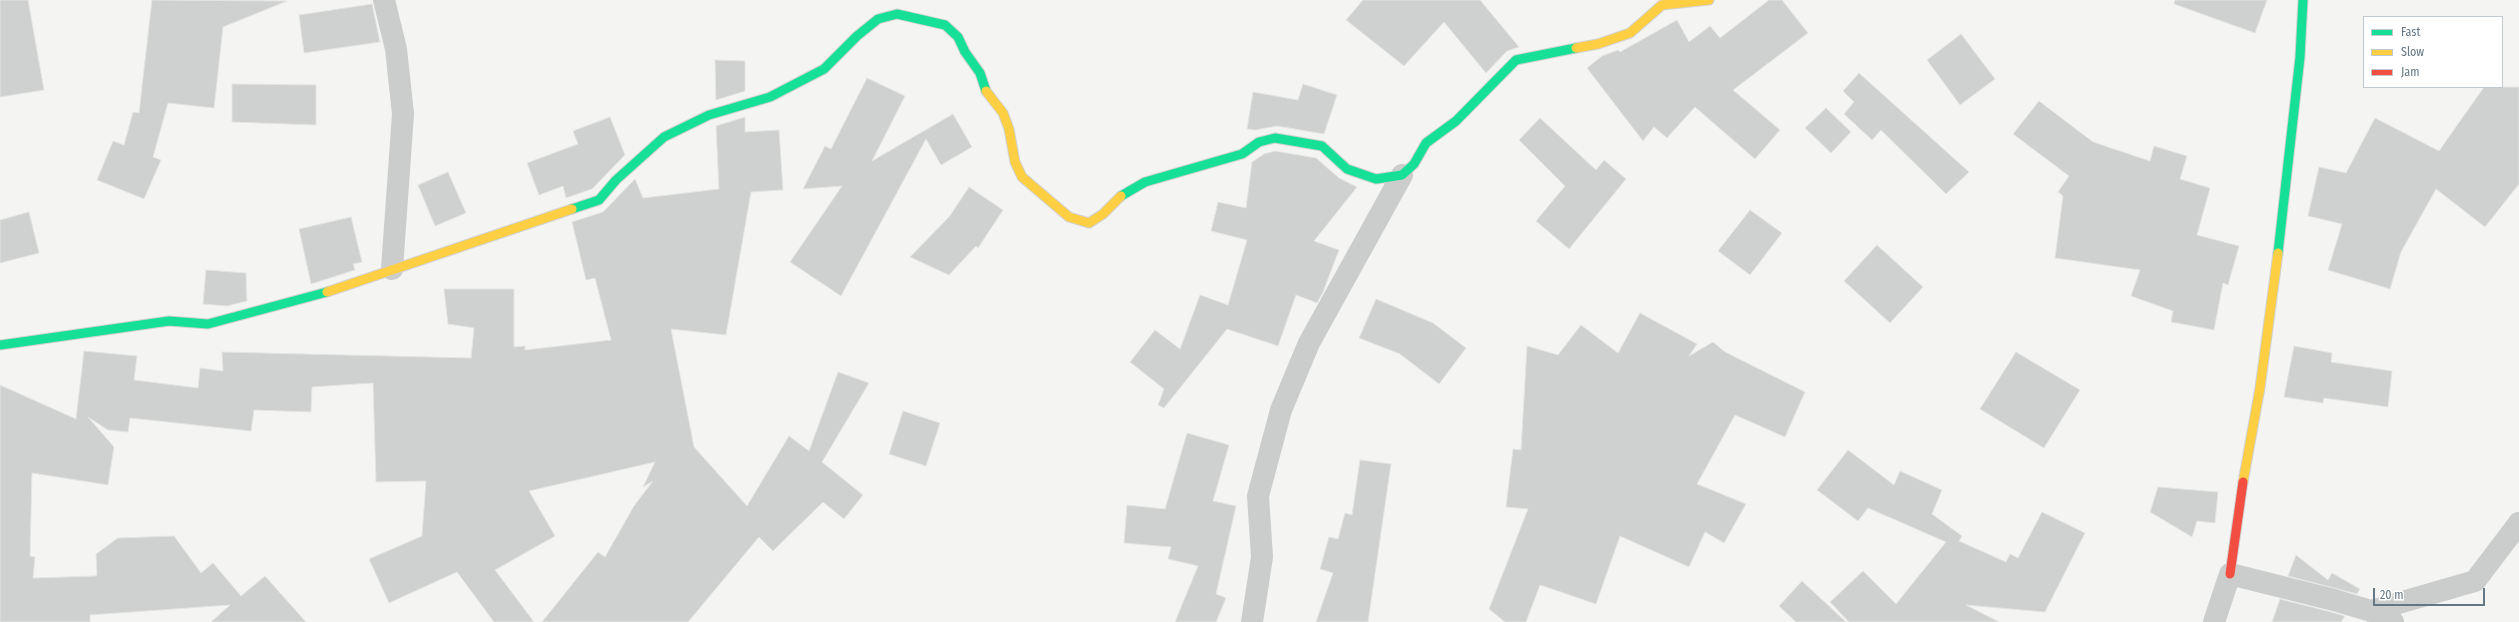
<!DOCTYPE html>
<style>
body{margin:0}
#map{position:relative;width:2519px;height:622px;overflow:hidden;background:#f4f4f2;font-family:"Fira Sans Condensed",sans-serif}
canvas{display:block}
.legend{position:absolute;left:2363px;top:16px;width:140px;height:72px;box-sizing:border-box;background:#fff;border:1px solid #c1c9ce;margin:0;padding:5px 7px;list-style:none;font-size:12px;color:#637784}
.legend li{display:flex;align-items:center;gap:8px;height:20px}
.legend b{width:20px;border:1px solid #c1c9ce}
.scale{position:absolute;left:2373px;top:588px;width:112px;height:18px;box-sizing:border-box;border:2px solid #637784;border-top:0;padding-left:5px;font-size:12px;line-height:14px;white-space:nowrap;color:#637784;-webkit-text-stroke:3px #fff;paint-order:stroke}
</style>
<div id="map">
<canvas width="2519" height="622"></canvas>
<ul class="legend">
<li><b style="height:5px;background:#16e098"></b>Fast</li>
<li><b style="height:5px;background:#ffcf43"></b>Slow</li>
<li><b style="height:5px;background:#f24e42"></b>Jam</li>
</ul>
<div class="scale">20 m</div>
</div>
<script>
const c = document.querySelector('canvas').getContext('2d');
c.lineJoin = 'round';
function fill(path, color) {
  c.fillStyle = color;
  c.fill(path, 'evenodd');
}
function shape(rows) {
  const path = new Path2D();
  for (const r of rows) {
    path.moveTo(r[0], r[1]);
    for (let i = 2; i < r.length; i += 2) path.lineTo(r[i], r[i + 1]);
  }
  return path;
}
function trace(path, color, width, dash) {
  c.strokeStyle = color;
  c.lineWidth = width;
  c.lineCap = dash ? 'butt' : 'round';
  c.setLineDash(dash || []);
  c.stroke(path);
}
const building = shape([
 [0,0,28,0,44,90,0,97,0,0],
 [152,0,287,1,223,27,214,108,168,103,153,157,161,160,144,199,97,180,113,141,124,145,133,112,139,113,152,0],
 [1363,0,1480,0,1519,47,1507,51,1486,73,1444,22,1404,66,1346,20,1363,0],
 [1769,0,1782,0,1808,33,1733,90,1780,130,1755,159,1695,107,1667,138,1654,127,1643,141,1587,68,1602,56,1618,50,1620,52,1677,20,1689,42,1710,26,1720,38,1769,0],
 [2175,0,2267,0,2255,33,2174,4,2175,0],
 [372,4,380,42,304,53,299,15,372,4],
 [1961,34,1995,79,1960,105,1927,60,1961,34],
 [715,60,745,61,745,91,716,100,715,60],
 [1859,73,1969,172,1946,194,1881,130,1872,140,1844,114,1854,102,1843,91,1859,73],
 [867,78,905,96,872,161,953,114,972,147,941,165,926,139,841,296,790,262,842,186,803,189,825,146,831,149,867,78],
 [232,84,316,85,316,125,232,122,232,84],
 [1303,84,1337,95,1324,134,1277,126,1255,130,1247,129,1253,92,1298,100,1303,84],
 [2484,87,2519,87,2519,184,2485,227,2436,189,2401,252,2390,289,2328,270,2342,224,2308,216,2319,167,2346,173,2375,118,2439,151,2484,87],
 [2039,101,2093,142,2150,161,2154,146,2187,156,2180,179,2210,188,2197,235,2239,246,2228,285,2223,283,2214,330,2171,322,2173,311,2131,296,2140,270,2055,258,2063,196,2058,192,2069,176,2013,134,2039,101],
 [1826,108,1851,132,1831,153,1805,128,1826,108],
 [610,117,625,155,592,189,566,198,563,186,539,195,527,163,578,144,573,131,610,117],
 [745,117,745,132,779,130,783,190,751,192,726,335,671,329,694,447,747,506,789,436,809,451,838,372,869,383,822,462,863,495,844,519,823,502,773,551,759,537,688,622,542,622,598,552,605,557,634,506,653,481,643,487,655,462,529,491,555,536,495,570,534,622,494,622,457,572,389,603,369,559,422,536,426,481,376,482,373,383,312,387,311,412,254,410,251,431,130,418,128,432,108,430,88,417,114,447,108,485,32,473,30,556,35,557,33,578,95,576,97,575,96,554,118,538,174,536,201,573,213,563,241,596,265,576,306,622,211,622,230,605,90,615,90,622,0,622,0,385,76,419,84,351,137,356,134,380,198,388,200,368,223,371,222,352,471,358,474,328,448,324,444,289,514,289,514,347,525,346,525,350,611,340,595,278,586,280,572,222,603,212,635,179,643,198,719,189,716,126,745,117],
 [1540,118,1596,170,1604,160,1626,179,1569,249,1536,221,1565,186,1519,140,1540,118],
 [1275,151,1316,158,1339,178,1357,187,1314,241,1339,250,1323,292,1317,303,1296,295,1278,346,1227,329,1164,408,1158,405,1164,389,1130,362,1155,330,1180,349,1200,295,1228,305,1247,240,1211,231,1218,202,1246,208,1252,162,1264,154,1275,151],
 [448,172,466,213,435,226,418,185,448,172],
 [969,187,1003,210,978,248,976,246,949,275,910,257,949,217,969,187],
 [1750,210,1782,233,1750,275,1718,251,1750,210],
 [29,212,39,253,0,263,0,220,29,212],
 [351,217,362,262,353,264,355,270,311,284,299,229,351,217],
 [1877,245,1923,287,1890,323,1844,281,1877,245],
 [206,270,246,273,247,301,227,306,203,304,206,270],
 [1376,299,1433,323,1466,348,1439,384,1400,354,1359,338,1376,299],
 [1640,313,1697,344,1689,356,1713,342,1725,352,1805,392,1785,437,1735,415,1697,484,1746,504,1724,543,1705,532,1689,567,1620,536,1596,604,1540,585,1526,622,1505,622,1489,609,1528,509,1506,507,1513,449,1521,450,1527,346,1558,355,1581,325,1618,353,1640,313],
 [2294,346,2332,353,2331,362,2392,371,2388,407,2324,398,2323,403,2284,397,2294,346],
 [2016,352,2080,390,2044,448,1980,409,2016,352],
 [903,411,940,423,926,466,889,454,903,411],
 [1187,433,1229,445,1213,501,1236,506,1216,594,1226,598,1216,622,1175,622,1198,566,1168,559,1171,547,1124,543,1127,505,1165,509,1187,433],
 [1848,450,1894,485,1900,471,1942,490,1932,514,1962,536,1959,541,2006,562,2010,554,2018,558,2042,512,2085,533,2045,612,1966,605,1999,622,1849,622,1830,602,1863,571,1896,604,1946,542,1868,508,1858,521,1817,490,1848,450],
 [1360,460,1391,464,1368,622,1316,622,1333,573,1320,569,1329,537,1338,539,1345,513,1352,515,1360,460],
 [2158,487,2218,492,2215,523,2197,521,2192,537,2150,512,2158,487],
 [2296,555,2328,580,2332,573,2360,589,2357,594,2288,576,2296,555],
 [1802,581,1846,622,1796,622,1779,606,1802,581],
 [2280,599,2331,612,2345,616,2341,622,2272,622,2280,599]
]);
const street = shape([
 [384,0,396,49,403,114,392,269],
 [2371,611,2475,581,2519,523],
 [1252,622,1262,557,1258,496,1281,410,1309,343,1402,175],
 [2214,622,2230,574,2334,600,2371,611,2393,622]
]);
const fast = shape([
 [1121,196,1145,182,1242,154,1259,142,1275,138,1322,146,1347,169,1376,179,1402,175,1414,164,1426,143,1456,121,1516,60,1576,48],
 [572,209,599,200,616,180,664,137,709,115,770,97,824,69,857,36,878,19,897,14,945,25,958,37,965,52,980,73,986,91],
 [2278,253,2300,57,2303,0],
 [0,345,169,321,208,324,327,292]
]);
const slow = shape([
 [1576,48,1598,44,1630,33,1662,5,1709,0],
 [986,91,1003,113,1009,129,1015,162,1022,177,1069,217,1089,223,1103,214,1121,196],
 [327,292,572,209],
 [2243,482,2260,388,2278,253]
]);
const jam = shape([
 [2230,574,2243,482]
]);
fill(building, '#cfd0d0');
trace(building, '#e4e4e2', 1);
trace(fast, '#d0d2d2', 11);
trace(slow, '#d0d2d2', 11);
trace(jam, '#d0d2d2', 11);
trace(street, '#cbcdcd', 22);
trace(fast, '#16e098', 9);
trace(slow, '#ffcf43', 9);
trace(jam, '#f24e42', 9);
</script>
